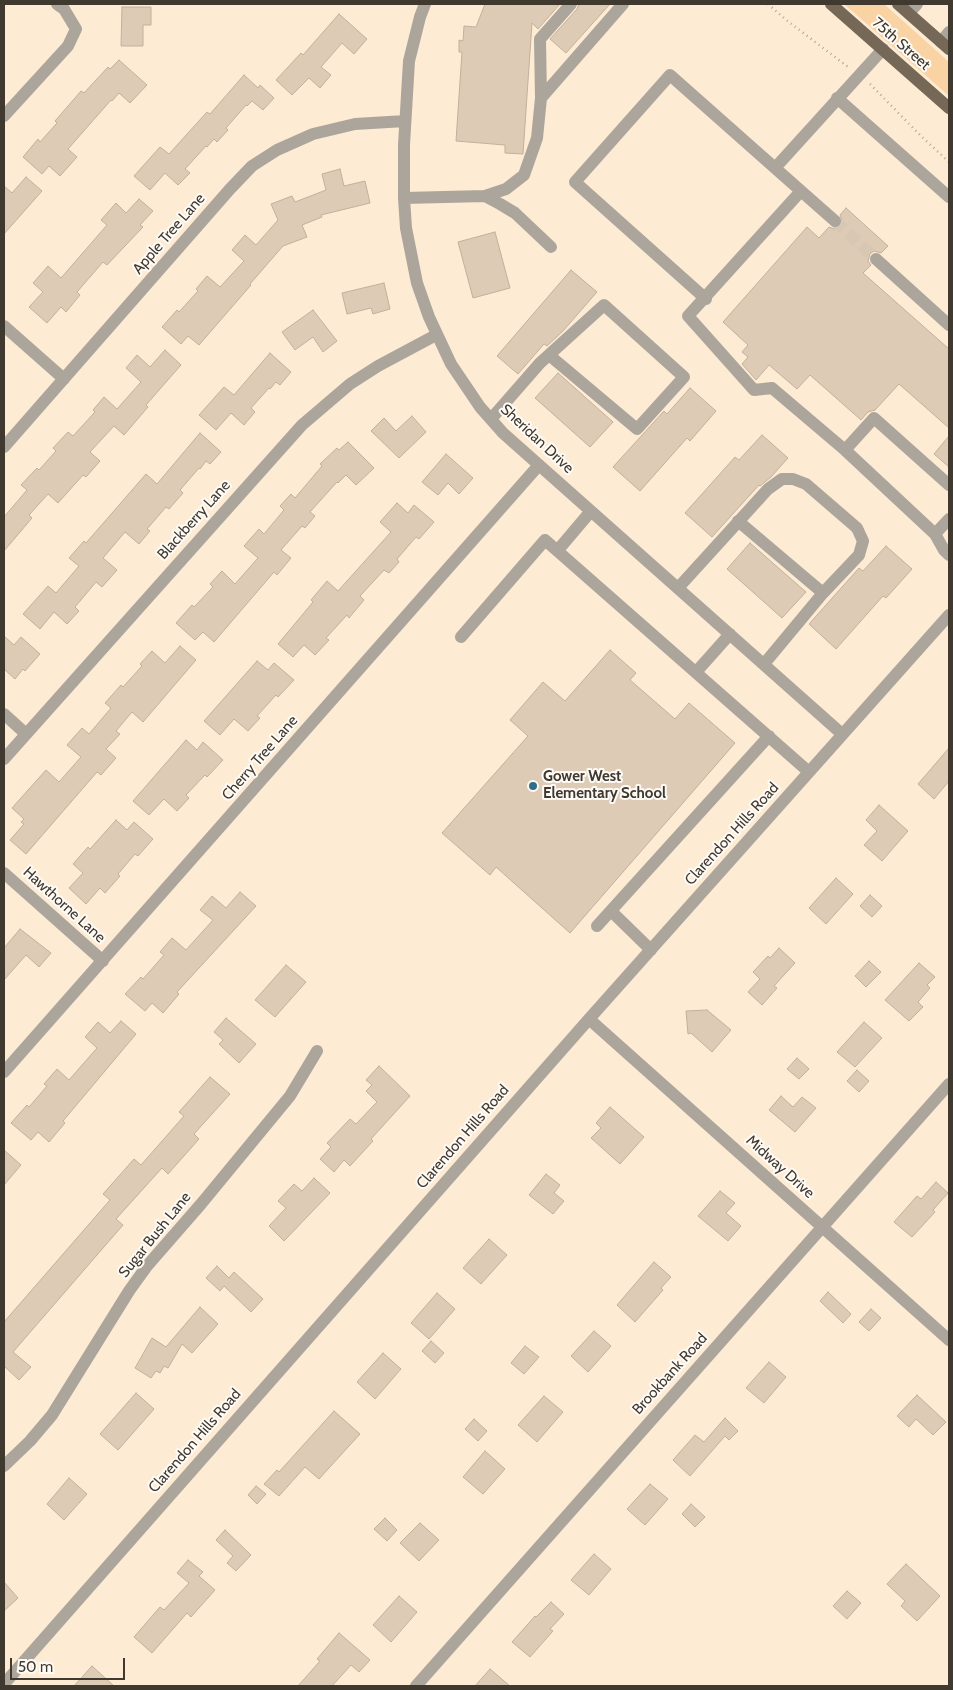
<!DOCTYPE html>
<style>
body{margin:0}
#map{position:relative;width:953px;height:1690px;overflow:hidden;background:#fdebd4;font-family:Cabin,sans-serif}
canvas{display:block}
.frame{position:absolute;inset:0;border:5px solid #403930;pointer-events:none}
.scale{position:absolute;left:10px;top:1658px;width:115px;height:22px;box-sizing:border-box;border:2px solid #403930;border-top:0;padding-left:6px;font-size:15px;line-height:18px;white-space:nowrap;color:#403930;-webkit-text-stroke:4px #fefbf6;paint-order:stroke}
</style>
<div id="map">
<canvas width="953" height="1690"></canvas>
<div class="frame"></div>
<div class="scale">50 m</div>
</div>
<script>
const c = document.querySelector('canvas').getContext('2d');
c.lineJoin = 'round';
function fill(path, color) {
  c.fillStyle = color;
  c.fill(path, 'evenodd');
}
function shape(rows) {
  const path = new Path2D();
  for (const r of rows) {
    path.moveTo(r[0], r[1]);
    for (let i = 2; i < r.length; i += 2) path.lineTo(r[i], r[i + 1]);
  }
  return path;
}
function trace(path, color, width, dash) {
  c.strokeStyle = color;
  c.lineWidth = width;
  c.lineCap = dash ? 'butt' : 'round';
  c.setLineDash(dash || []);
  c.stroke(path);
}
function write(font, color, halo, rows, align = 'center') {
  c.font = font + ' Cabin,sans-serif';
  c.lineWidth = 4;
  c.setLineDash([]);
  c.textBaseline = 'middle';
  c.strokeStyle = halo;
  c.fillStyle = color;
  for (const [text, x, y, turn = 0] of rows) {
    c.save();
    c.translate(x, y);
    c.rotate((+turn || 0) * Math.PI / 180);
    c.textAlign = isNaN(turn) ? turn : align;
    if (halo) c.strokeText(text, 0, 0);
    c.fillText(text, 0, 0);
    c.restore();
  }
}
const green = shape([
 [844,4,884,4,949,62,949,96]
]);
const building = shape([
 [485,4,560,4,538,29,532,23,523,154,505,153,505,145,456,141,462,52,459,52,459,40,463,41,464,26,476,27,485,4],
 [579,4,610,4,566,53,550,39,577,9,579,4],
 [122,7,151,7,151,25,143,25,143,46,121,46,122,7],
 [339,14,367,39,354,54,342,43,321,67,331,75,320,88,309,78,292,95,276,80,301,53,303,55,339,14],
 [119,60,147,85,130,103,119,93,112,101,111,100,68,149,77,157,60,176,49,166,42,174,23,157,38,139,40,142,57,123,55,121,81,91,84,93,108,67,110,69,119,60],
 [244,75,258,88,260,85,274,98,263,110,252,101,247,106,246,105,226,128,228,130,217,142,214,139,207,147,206,146,185,169,190,173,178,185,165,173,150,190,134,176,160,147,169,154,207,112,210,114,244,75],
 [340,169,344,186,365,181,370,203,321,215,322,217,302,225,307,237,283,246,250,284,251,285,199,345,188,336,181,344,162,327,177,310,179,312,198,291,196,289,207,276,220,287,244,261,232,250,245,235,256,245,278,220,271,204,292,196,295,202,326,190,322,174,340,169],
 [26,177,42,191,4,234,4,186,12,193,26,177],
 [139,199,153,211,140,225,143,227,107,265,103,262,77,292,80,295,66,312,61,307,47,323,29,307,43,292,33,283,48,266,61,278,107,225,101,220,116,203,126,213,139,199],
 [846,208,888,246,881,253,874,251,870,254,868,261,871,265,863,273,949,349,949,428,899,384,875,410,868,412,861,420,810,375,797,389,769,365,756,380,742,364,748,357,742,352,748,345,723,322,807,227,819,238,829,227,834,229,841,227,843,222,840,215,846,208],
 [495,232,510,288,473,298,458,242,495,232],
 [571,270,597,292,563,331,547,346,544,344,518,374,497,356,571,270],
 [384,283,390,309,373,314,371,308,347,314,342,293,384,283],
 [313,310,337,341,323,352,313,337,295,350,282,332,313,310],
 [165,350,181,365,146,405,148,407,124,435,114,426,90,452,100,461,86,477,83,475,58,503,48,494,29,515,32,518,4,551,4,517,27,490,21,485,37,468,39,470,56,451,53,448,68,432,73,436,95,412,93,410,104,397,117,409,141,382,126,368,137,355,150,367,165,350],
 [270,353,291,372,280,385,276,382,270,389,269,388,251,408,255,412,244,425,231,413,216,430,199,415,224,387,234,395,270,353],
 [558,373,613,422,590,447,535,398,558,373],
 [690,388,716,411,690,441,687,438,640,491,613,467,664,411,667,414,690,388],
 [412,416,426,432,399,458,371,431,384,418,396,431,412,416],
 [200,433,221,452,210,464,206,461,200,469,199,468,180,490,183,493,169,509,166,507,147,529,150,531,139,544,125,532,103,558,117,570,102,587,96,582,75,607,79,611,67,624,54,612,40,629,23,614,48,586,56,593,79,566,69,558,84,541,86,543,146,474,157,484,200,433],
 [762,435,788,458,771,477,760,486,759,485,712,537,685,513,735,457,739,460,762,435],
 [949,436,949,467,934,454,949,436],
 [348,442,374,468,356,485,346,475,338,483,337,482,310,512,315,516,305,528,302,526,281,550,291,558,277,575,274,572,214,642,203,632,195,640,176,623,192,605,194,607,213,587,210,584,222,571,235,584,258,558,244,546,259,529,264,534,284,510,280,506,291,494,295,498,322,466,320,464,337,448,339,450,348,442],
 [446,454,473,478,459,494,448,483,438,495,422,482,446,454],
 [397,503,408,513,414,505,434,522,419,539,416,537,397,559,399,562,389,573,384,570,360,596,364,600,349,618,347,615,326,638,329,640,315,655,304,645,293,657,278,644,313,602,311,600,327,581,338,591,391,532,380,522,397,503],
 [750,543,806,592,782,618,727,569,750,543],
 [886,546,912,569,886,598,883,596,836,649,809,624,859,568,863,571,886,546],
 [4,636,14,645,21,637,40,654,25,671,23,669,15,679,4,669,4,636],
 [180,646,196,660,143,722,132,712,116,731,120,734,106,749,116,758,101,775,97,772,26,854,10,840,24,824,21,822,24,819,12,808,46,770,59,782,81,757,67,745,82,728,89,734,111,708,105,703,121,685,123,687,142,666,140,664,152,651,165,663,180,646],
 [610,650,636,673,630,680,675,719,689,703,735,743,570,933,496,867,490,875,442,833,528,736,510,720,543,682,565,701,610,650],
 [257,661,268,670,274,663,294,680,278,697,276,695,257,716,260,718,248,731,234,719,220,735,204,721,257,661],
 [186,740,197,750,203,742,223,760,207,777,205,775,186,795,189,798,177,811,164,799,149,815,133,801,186,740],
 [949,748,949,781,934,799,918,784,949,748],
 [879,805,908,831,882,861,864,845,877,831,866,820,879,805],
 [116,820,127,830,134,822,153,839,138,856,135,854,118,874,120,876,105,893,100,888,86,904,69,888,83,873,73,864,88,847,90,849,116,820],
 [836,878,853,894,826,924,809,908,836,878],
 [240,892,256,906,177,992,179,994,163,1013,152,1003,145,1011,125,994,141,977,143,979,164,955,160,952,172,938,186,950,213,920,200,910,212,896,226,908,240,892],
 [870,895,882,906,872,917,860,906,870,895],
 [20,929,51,953,39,967,26,955,4,980,4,948,20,929],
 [779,948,795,963,774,986,777,988,762,1005,748,992,760,979,753,972,768,956,770,958,779,948],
 [869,961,881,972,866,987,855,976,869,961],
 [919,963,935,977,927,985,930,988,918,1002,923,1007,909,1021,885,1000,919,963],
 [286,965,306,982,275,1017,255,1000,286,965],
 [707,1010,731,1030,712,1052,691,1033,688,1034,686,1011,707,1010],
 [226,1018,256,1044,239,1063,219,1044,223,1040,214,1032,226,1018],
 [121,1021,136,1034,63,1121,65,1123,49,1142,38,1132,31,1140,11,1123,27,1105,29,1107,47,1086,44,1084,57,1069,69,1080,97,1048,85,1037,98,1022,110,1033,121,1021],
 [864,1022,882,1038,855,1067,837,1052,864,1022],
 [797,1058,809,1069,799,1079,787,1069,797,1058],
 [379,1066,410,1096,371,1139,373,1141,350,1166,344,1160,334,1172,320,1159,331,1147,327,1143,350,1119,356,1124,377,1102,366,1091,372,1085,366,1080,379,1066],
 [857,1070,869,1081,859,1092,847,1081,857,1070],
 [210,1077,230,1094,194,1134,199,1139,168,1174,162,1168,116,1219,123,1225,13,1352,31,1367,19,1380,4,1366,4,1322,110,1200,103,1194,134,1159,141,1165,184,1116,179,1112,210,1077],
 [781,1096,793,1107,802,1097,816,1108,795,1132,769,1110,781,1096],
 [610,1107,644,1137,620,1164,591,1138,601,1128,596,1123,610,1107],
 [4,1150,21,1165,4,1185,4,1150],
 [546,1174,560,1185,554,1193,564,1201,553,1214,529,1195,546,1174],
 [314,1178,330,1193,284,1241,269,1226,286,1208,278,1201,294,1184,302,1191,314,1178],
 [936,1182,948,1193,933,1210,935,1212,912,1237,894,1222,917,1196,921,1199,936,1182],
 [720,1191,735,1203,726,1213,741,1226,728,1241,698,1216,720,1191],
 [489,1239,507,1255,481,1284,463,1268,489,1239],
 [654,1262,671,1277,661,1288,663,1290,635,1322,617,1305,654,1262],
 [217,1266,229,1278,234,1272,263,1299,251,1312,224,1286,220,1291,206,1278,217,1266],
 [828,1292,851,1314,843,1323,820,1301,828,1292],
 [437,1293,455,1309,429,1339,411,1323,437,1293],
 [200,1307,218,1324,192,1353,182,1344,168,1368,164,1366,160,1373,156,1371,151,1378,135,1368,152,1338,166,1347,200,1307],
 [871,1309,881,1318,869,1331,859,1322,871,1309],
 [594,1331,611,1346,588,1372,571,1356,594,1331],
 [431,1341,444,1353,435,1363,422,1351,431,1341],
 [525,1346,539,1357,524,1374,511,1363,525,1346],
 [383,1353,401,1369,375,1399,357,1382,383,1353],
 [769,1362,786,1377,764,1403,746,1388,769,1362],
 [136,1393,154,1409,118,1450,100,1434,136,1393],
 [917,1395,946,1422,933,1435,916,1419,909,1427,897,1416,917,1395],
 [544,1396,563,1412,537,1442,518,1425,544,1396],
 [334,1411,360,1434,319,1479,305,1467,279,1496,264,1484,277,1470,279,1472,334,1411],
 [725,1418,738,1431,729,1440,725,1436,690,1476,673,1460,695,1435,704,1442,725,1418],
 [474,1419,487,1431,478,1441,465,1429,474,1419],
 [485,1451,505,1469,483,1494,463,1477,485,1451],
 [69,1478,87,1494,64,1520,47,1504,69,1478],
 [650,1484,668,1499,645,1525,627,1509,650,1484],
 [256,1486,266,1494,257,1504,248,1495,256,1486],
 [691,1504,705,1517,695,1527,682,1514,691,1504],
 [385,1518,397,1530,387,1541,374,1529,385,1518],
 [420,1523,439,1540,419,1561,400,1543,420,1523],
 [225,1530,251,1555,236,1571,227,1563,233,1556,216,1540,225,1530],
 [594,1554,611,1569,589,1595,571,1580,594,1554],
 [188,1560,203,1572,199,1576,215,1590,191,1617,187,1613,152,1653,134,1637,160,1607,164,1610,189,1583,177,1573,188,1560],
 [906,1564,940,1596,917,1621,901,1606,905,1601,887,1584,906,1564],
 [4,1582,18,1598,4,1611,4,1582],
 [847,1591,861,1603,847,1619,833,1606,847,1591],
 [399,1596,417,1612,391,1642,373,1625,399,1596],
 [551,1602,564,1614,550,1629,553,1631,530,1657,512,1642,535,1616,536,1617,551,1602],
 [339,1633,370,1660,359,1672,351,1665,332,1686,298,1686,320,1661,317,1659,339,1633],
 [92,1666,114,1686,74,1686,92,1666],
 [490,1669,510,1686,475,1686,490,1669]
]);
const minorTunnel = shape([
 [835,221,876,259]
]);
const path = shape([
 [768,4,785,19,848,67],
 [870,84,922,137,949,162]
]);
const minor = shape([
 [425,4,420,17,409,61,404,145,404,198,406,228,417,283,429,317,451,364,480,407,503,433,842,734],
 [909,13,917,4],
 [941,42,949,32],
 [541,98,540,39,571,4],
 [837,98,949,197],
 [4,116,68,46,76,29,64,9,57,4],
 [775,168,801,191,688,316,754,390,772,388,845,450,935,534,944,550,949,555],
 [801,191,835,221],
 [485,196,500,204,515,213,551,247],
 [404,198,485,196,506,189,524,175,537,138,541,98,623,4],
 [876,259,949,325],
 [706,299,575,182,670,75,775,168,883,49],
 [4,326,64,379],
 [491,419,540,363,604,305,684,377,637,429,549,355],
 [4,447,230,189,252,166,277,150,313,134,355,124,405,121],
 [845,450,874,418,949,485],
 [738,521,823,593],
 [935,534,949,519],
 [558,550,591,511],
 [678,588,768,489,782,479,793,479,806,484,857,528,863,541,859,555,823,593,764,664],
 [461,637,545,540,809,772],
 [697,671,730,634],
 [4,714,26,734],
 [4,759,302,425,350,384,378,366,436,335],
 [4,873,103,961],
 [611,911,651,950],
 [597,926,769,736],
 [589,1019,949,1340],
 [4,1072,539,465],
 [4,1466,30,1441,52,1415,129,1291,147,1266,201,1204,290,1096,317,1051],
 [4,1684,589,1019,949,615],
 [416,1686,949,1084]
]);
const major = shape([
 [831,4,949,108],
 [898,4,949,49]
]);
const markers = [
 [533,786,5,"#316f85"]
];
const streetNames = [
 ["75th Street",901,44,41],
 ["Apple Tree Lane",169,234,-49],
 ["Sheridan Drive",537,439,43],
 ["Blackberry Lane",194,520,-48],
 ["Cherry Tree Lane",260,758,-49],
 ["Clarendon Hills Road",732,834,-48],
 ["Hawthorne Lane",64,905,42],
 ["Clarendon Hills Road",463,1137,-49],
 ["Midway Drive",780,1167,42],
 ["Sugar Bush Lane",155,1235,-51],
 ["Brookbank Road",670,1374,-48],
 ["Clarendon Hills Road",195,1441,-49]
];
const poiNames = [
 ["Gower West",543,777],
 ["Elementary School",543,794]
];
fill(green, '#f9d3a3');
fill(building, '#ddcbb5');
trace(building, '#c2b09a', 1);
trace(minorTunnel, '#d7c7b3', 12, [12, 6]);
trace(path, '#b4a695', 2.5, [1, 4]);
trace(minor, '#aca59b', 12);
trace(major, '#756857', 12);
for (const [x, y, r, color] of markers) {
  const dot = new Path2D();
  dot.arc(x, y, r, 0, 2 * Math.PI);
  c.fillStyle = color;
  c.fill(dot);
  trace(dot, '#fefbf6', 2);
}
write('15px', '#403930', '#fefbf6', streetNames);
write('bold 15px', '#403930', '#fefbf6', poiNames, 'left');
</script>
